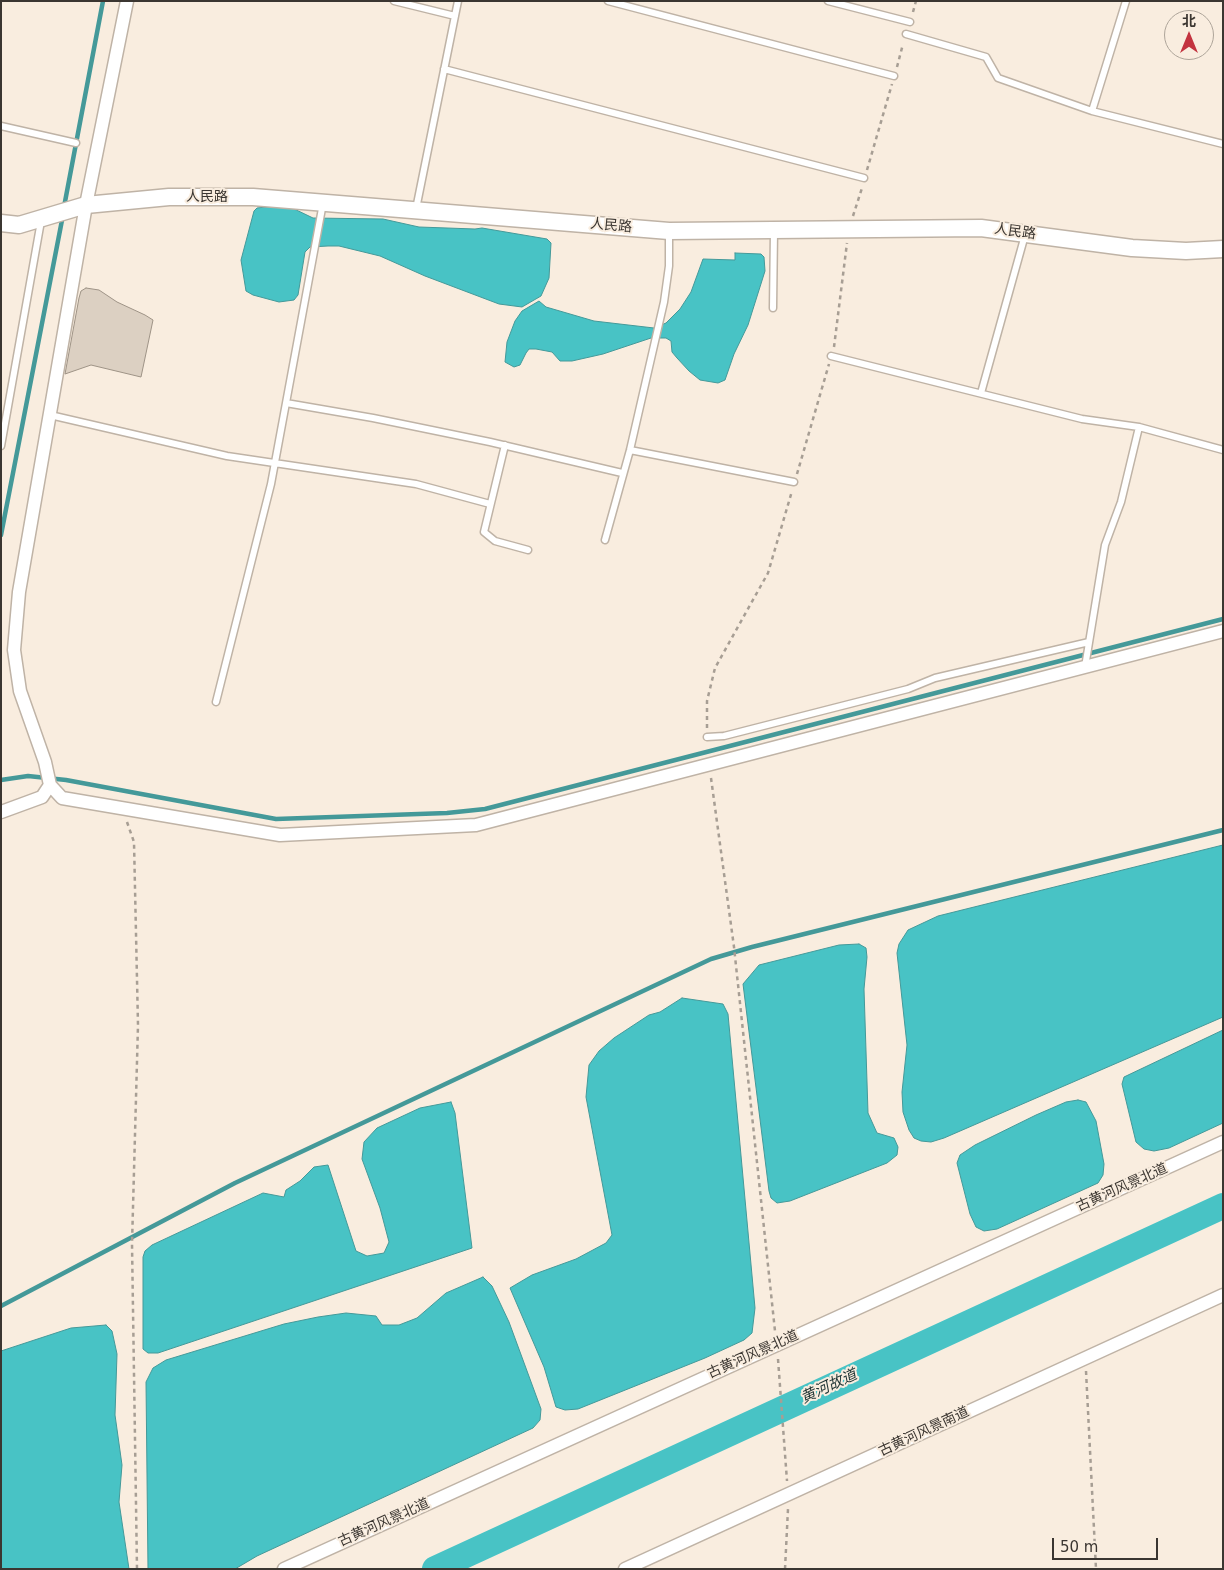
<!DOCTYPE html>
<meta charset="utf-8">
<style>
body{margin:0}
#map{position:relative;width:1224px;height:1570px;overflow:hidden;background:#f9eddf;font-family:"DejaVu Sans","Noto Sans SC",sans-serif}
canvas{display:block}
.frame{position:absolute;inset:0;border:2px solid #3b3631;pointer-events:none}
.north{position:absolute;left:1164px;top:10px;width:50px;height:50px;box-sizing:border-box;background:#f9eddf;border:1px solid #ada499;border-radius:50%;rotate:0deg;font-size:14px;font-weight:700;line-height:20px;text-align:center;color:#3b3631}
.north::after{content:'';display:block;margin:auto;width:18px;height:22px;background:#c3333f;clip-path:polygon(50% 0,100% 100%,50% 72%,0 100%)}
.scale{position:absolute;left:1052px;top:1538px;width:106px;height:22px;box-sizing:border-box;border:2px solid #3b3631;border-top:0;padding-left:6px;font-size:15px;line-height:18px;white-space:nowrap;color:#3b3631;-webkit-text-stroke:4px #f9eddf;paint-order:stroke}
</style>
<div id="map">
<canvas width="1224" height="1570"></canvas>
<div class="frame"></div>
<div class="north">北</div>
<div class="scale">50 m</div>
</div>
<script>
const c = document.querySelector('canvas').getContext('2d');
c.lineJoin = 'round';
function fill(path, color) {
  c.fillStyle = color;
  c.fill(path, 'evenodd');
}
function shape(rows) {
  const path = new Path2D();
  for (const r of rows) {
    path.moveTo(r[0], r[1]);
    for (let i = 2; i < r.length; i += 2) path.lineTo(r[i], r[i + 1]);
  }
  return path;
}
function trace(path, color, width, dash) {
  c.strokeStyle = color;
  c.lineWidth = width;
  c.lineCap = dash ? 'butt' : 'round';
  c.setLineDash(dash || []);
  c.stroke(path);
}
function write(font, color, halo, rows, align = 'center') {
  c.font = font + ' "DejaVu Sans","Noto Sans SC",sans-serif';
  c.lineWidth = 4;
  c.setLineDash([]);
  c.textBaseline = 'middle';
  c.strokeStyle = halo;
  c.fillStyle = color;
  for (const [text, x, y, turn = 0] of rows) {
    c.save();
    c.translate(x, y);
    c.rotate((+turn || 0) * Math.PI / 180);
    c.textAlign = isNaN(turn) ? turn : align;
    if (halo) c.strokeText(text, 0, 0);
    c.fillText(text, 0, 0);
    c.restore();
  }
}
const water = shape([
 [275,206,288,206,313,218,383,219,419,227,475,229,482,228,547,239,551,243,549,278,541,296,522,307,499,304,425,276,380,256,339,246,328,246,310,247,305,252,298,295,294,300,279,302,253,295,246,291,241,260,254,211,257,208,275,206],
 [735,253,761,254,764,257,765,271,748,325,734,354,725,380,718,383,700,380,689,371,677,358,672,352,671,341,666,338,651,338,603,354,572,361,560,361,552,352,536,349,529,349,526,353,520,365,514,367,505,362,507,342,515,321,522,311,539,301,546,307,594,321,654,328,666,323,680,309,691,292,703,259,735,260,735,253],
 [1223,845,1223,1017,944,1138,931,1142,921,1141,914,1138,909,1130,903,1112,902,1092,907,1045,897,953,899,944,908,930,938,916,1223,845],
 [859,944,866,948,867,957,864,989,868,1113,877,1133,894,1138,898,1147,897,1155,887,1163,790,1201,777,1203,771,1198,769,1191,743,984,759,965,839,945,859,944],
 [682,998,723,1004,728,1014,755,1308,752,1333,744,1340,705,1358,578,1409,565,1410,556,1407,544,1367,510,1288,532,1275,576,1259,606,1243,612,1235,586,1097,589,1065,599,1051,614,1038,649,1015,660,1012,682,998],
 [1223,1030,1223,1123,1169,1148,1154,1151,1144,1149,1136,1142,1122,1084,1124,1077,1223,1030],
 [1078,1100,1086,1102,1096,1121,1104,1164,1103,1175,1098,1183,997,1229,984,1231,976,1227,970,1214,957,1163,960,1155,975,1145,1036,1115,1066,1102,1078,1100],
 [451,1102,455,1113,472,1248,158,1353,148,1353,143,1349,143,1257,145,1251,152,1245,263,1193,284,1197,286,1190,300,1181,314,1167,328,1165,356,1251,367,1256,384,1253,389,1242,380,1208,362,1159,364,1142,377,1128,420,1108,451,1102],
 [483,1277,492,1286,509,1322,541,1409,540,1420,533,1428,257,1556,235,1569,148,1569,146,1382,153,1368,166,1360,284,1324,318,1317,346,1313,376,1316,382,1325,399,1325,417,1318,446,1293,483,1277],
 [106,1325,112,1331,117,1354,115,1415,122,1465,119,1502,129,1569,1,1569,1,1351,71,1328,106,1325]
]);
const stream = shape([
 [64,207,103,1],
 [1,535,63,215],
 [1,780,28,776,66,780,276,819,447,813,485,809,1223,619],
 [1,1306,235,1183,711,959,752,947,1223,830]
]);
const river = shape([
 [435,1569,1223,1206]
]);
const building = shape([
 [86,288,99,290,117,302,145,315,153,320,141,377,91,365,65,374,79,298,81,291,86,288]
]);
const path = shape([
 [913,12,916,1],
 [897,67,903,44],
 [867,170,892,84],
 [853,216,862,188],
 [834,347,847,243],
 [797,474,829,364],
 [707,728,707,701,715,668,768,573,792,491],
 [711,778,734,947,775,1331],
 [127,822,134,842,138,1025,132,1244,137,1569],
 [778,1359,787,1481],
 [1086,1371,1096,1569],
 [785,1569,788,1509]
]);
const lane = shape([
 [394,1,455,16],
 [608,1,894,76],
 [828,1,910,22],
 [906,34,986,57,998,78,1092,111,1223,144],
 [444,69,864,178],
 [1092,111,1126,1],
 [1,126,76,143],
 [416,209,458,1],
 [773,308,774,231],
 [831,356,1082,419,1139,427,1223,450],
 [981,393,1025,235],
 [286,403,373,418,490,442,622,473],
 [50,415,227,456,416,484,490,504],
 [505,445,484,532,495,541,528,550],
 [1,446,41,221],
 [630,450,794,482],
 [605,540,630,450,664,302,669,266,669,232],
 [1085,667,1105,545,1121,502,1139,427],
 [216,702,271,484,323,203],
 [707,737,724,736,908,689,935,678,1089,642]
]);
const street = shape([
 [50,785,62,798,280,835,476,825,1223,631],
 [1,812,42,797,50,785,45,762,20,691,14,650,19,592,86,205,127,1],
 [284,1569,1223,1142],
 [625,1569,1223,1295]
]);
const secondary = shape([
 [1,223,19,225,86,205,169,197,253,197,669,231,981,228,1132,248,1186,251,1223,249]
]);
const streetNames = [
 ["人民路",207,197],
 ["人民路",611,226,5],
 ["人民路",1015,232,8],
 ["古黄河风景北道",1122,1188,-24],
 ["古黄河风景北道",753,1355,-24],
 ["古黄河风景南道",924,1432,-25],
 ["古黄河风景北道",384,1523,-24]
];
const waterNames = [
 ["黄河故道",829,1387,-25]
];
fill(water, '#48c3c5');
trace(water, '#499', 1);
trace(stream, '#499', 4.5);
trace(river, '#48c3c5', 26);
fill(building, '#dcd0c2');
trace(building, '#9e9386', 1);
trace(lane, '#bfb3a6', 9);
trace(street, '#bfb3a6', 15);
trace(secondary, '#bfb3a6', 19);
trace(path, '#a79e94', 2.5, [4, 4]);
trace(lane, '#fff', 6);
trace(street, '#fff', 12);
trace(secondary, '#fff', 16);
write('14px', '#3b3631', '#f9eddf', streetNames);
write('italic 15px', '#1f3434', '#f9eddf', waterNames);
</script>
